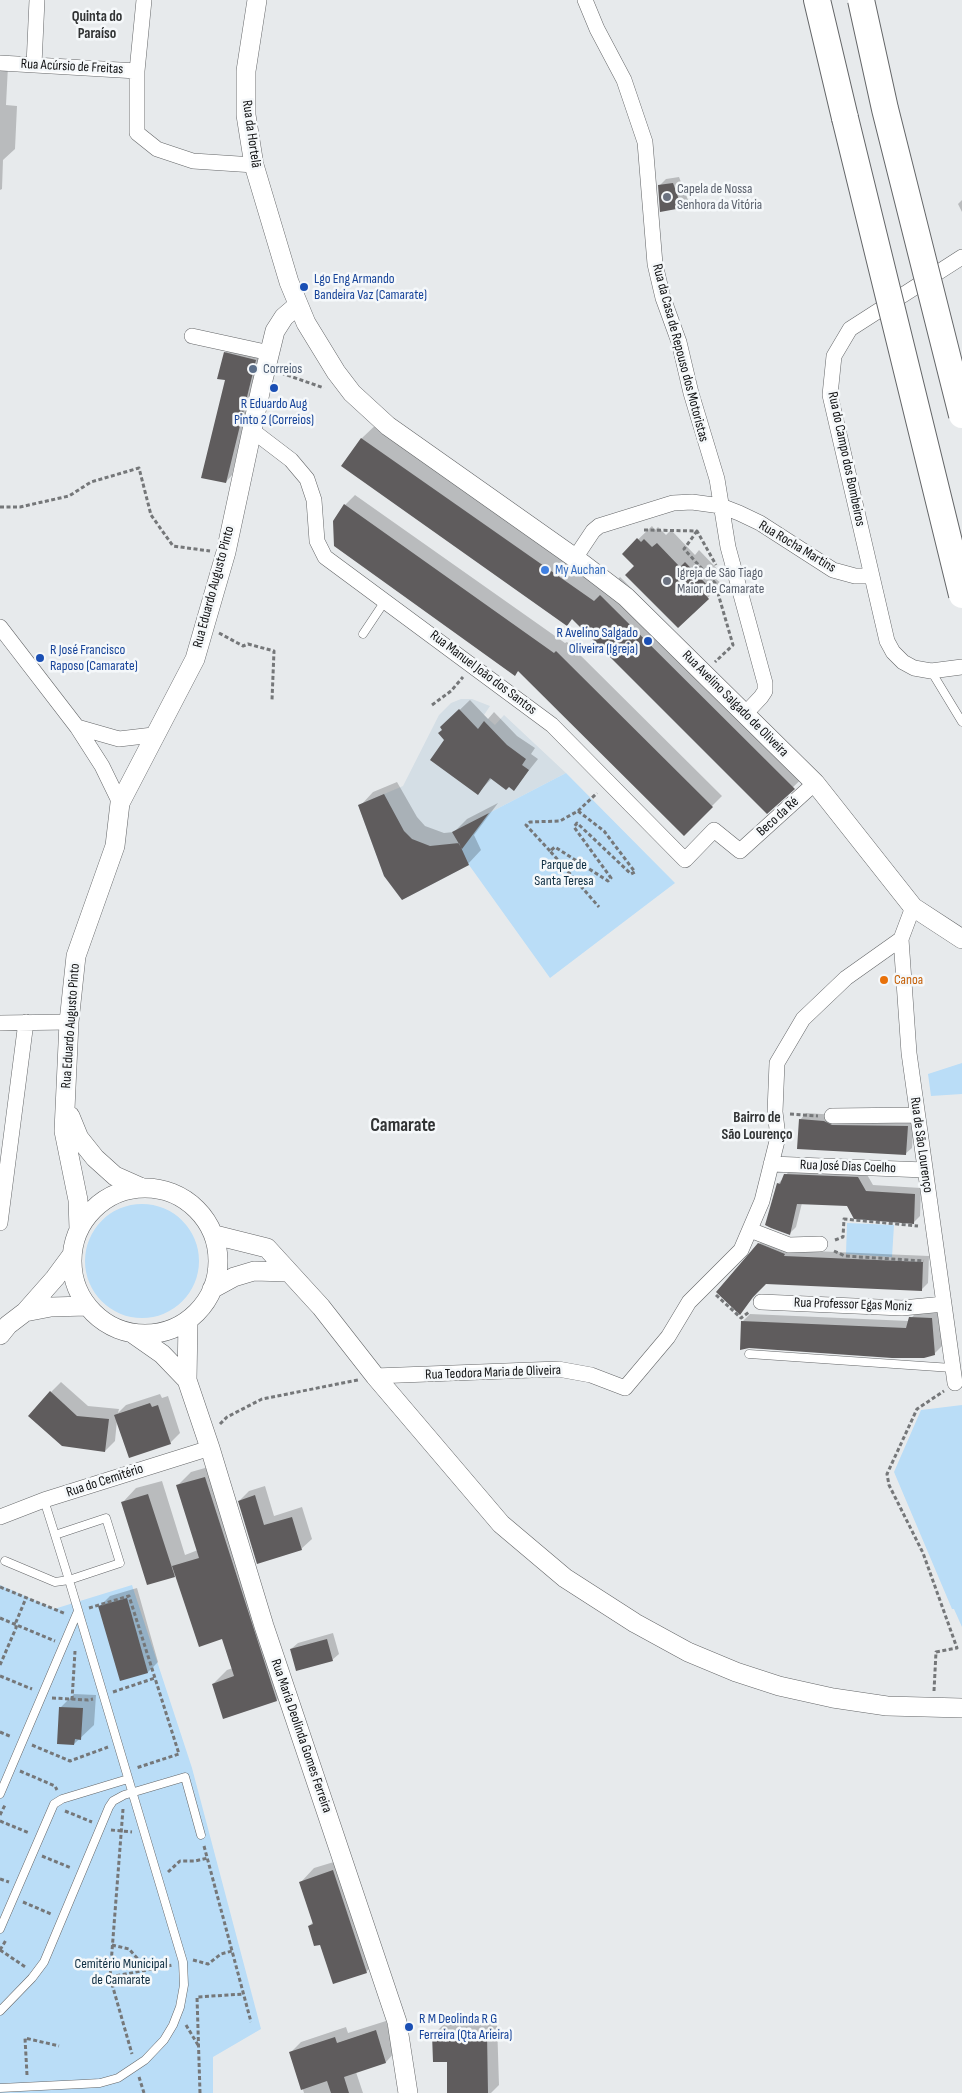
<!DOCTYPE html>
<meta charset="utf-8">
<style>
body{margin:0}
canvas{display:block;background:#e7eaec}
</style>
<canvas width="962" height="2093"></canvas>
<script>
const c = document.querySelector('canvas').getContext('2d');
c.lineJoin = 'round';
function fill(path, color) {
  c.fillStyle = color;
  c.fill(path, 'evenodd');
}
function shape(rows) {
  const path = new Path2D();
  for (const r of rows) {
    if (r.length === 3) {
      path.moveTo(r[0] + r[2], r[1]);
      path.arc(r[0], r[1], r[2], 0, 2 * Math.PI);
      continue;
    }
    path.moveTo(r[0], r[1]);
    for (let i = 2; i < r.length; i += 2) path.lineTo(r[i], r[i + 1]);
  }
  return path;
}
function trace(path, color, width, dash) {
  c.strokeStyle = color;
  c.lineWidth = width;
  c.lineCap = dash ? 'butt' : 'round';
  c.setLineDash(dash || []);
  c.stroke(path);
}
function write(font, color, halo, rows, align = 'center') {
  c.font = font + ' "Sofia Sans Condensed",sans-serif';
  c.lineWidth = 5;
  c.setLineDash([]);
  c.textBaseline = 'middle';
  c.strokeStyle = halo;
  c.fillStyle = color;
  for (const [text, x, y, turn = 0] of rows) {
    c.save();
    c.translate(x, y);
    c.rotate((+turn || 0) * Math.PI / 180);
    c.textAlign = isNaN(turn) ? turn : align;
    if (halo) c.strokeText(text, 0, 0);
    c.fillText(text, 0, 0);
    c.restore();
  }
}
const built = shape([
 [461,699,472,699,490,706,484,715,495,725,504,715,566,773,489,813,469,865,402,900,384,876,358,805,403,786,439,715,451,703]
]);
const green = shape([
 [566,773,675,883,550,978,469,865,461,849,489,813],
 [962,1063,962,1094,931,1096,928,1074],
 [142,1261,57],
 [847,1223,894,1225,892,1257,846,1254],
 [962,1405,962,1627,954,1609,952,1609,894,1472,921,1410],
 [0,1585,54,1609,132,1585,192,1768,261,2029,213,2057,213,2093,0,2093]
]);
const shadow = shape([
 [0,65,8,66,6,105,17,106,15,149,3,160,2,189,0,190],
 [679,177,688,200,681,207,659,186,666,179],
 [962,200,962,212,958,204],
 [231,347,262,353,232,475,226,482,227,380,225,353],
 [382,419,614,583,620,577,813,768,767,812,573,618,343,466,362,438],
 [355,495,565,643,567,642,722,796,684,834,519,670,515,674,345,505],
 [652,526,655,530,658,527,666,535,671,530,695,555,699,550,722,574,716,579,722,584,678,627,635,566,623,554],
 [470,700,488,719,494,712,517,736,535,748,531,754,538,759,514,789,492,778,478,793,446,740,442,727],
 [397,782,417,817,425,826,444,833,454,832,467,819,498,803,474,835,481,850,468,864,402,898,360,806,373,792],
 [806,1113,914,1120,912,1148,905,1154,800,1120],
 [792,1168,865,1171,873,1185,921,1188,920,1216,913,1223,847,1205,802,1203,796,1227,789,1234,778,1184],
 [766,1237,790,1250,929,1256,928,1283,921,1290,766,1282,740,1313,759,1244],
 [918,1310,939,1311,942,1346,934,1354,749,1347,743,1321,750,1314,909,1321],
 [61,1382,88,1406,119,1409,118,1413,126,1405,160,1394,162,1398,168,1396,180,1433,170,1443,117,1420,115,1441,105,1451,51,1392],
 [219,1464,290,1687,277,1700,224,1717,213,1684,227,1670,233,1668,223,1638,176,1574,174,1576,123,1502,136,1488,162,1481,185,1555,198,1550,177,1486,191,1472],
 [265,1486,274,1516,302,1507,312,1539,301,1549,258,1562,239,1501,249,1491],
 [137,1588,158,1662,148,1672,121,1680,100,1606,110,1596],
 [333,1633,339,1654,332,1660,291,1649,298,1643],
 [74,1694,96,1695,94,1725,74,1744,61,1707],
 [347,1858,380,1958,366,1972,321,1943,309,1926,314,1921,301,1882,314,1868],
 [386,2021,396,2051,386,2062,356,2072,363,2093,304,2093,291,2052,301,2042,346,2027,348,2033],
 [497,2022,499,2085,491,2093,449,2093,448,2060,433,2035,444,2024]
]);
const building = shape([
 [673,183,682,208,660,212,658,185],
 [224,352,256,360,226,483,201,478,225,380,217,379],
 [361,438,594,601,600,595,795,789,767,814,572,619,567,626,341,466],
 [344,504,554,653,556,651,713,807,684,836,518,671,515,676,334,546,333,521],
 [637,538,641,542,644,539,652,547,657,543,680,567,685,562,710,588,704,593,709,599,678,628,625,575,634,566,622,554],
 [459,709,478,729,484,721,507,745,526,759,522,765,529,770,514,791,509,787,506,790,490,778,478,795,430,760,444,740,438,733,442,730,440,727],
 [384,794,404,831,412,839,430,846,459,843,469,865,402,900,384,876,358,805],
 [489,813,462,849,452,832],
 [799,1119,824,1121,832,1125,908,1126,906,1155,797,1149],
 [784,1174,858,1177,866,1191,915,1194,914,1224,854,1219,847,1206,797,1204,790,1235,771,1228,765,1225,777,1183,780,1184],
 [758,1243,785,1254,784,1256,923,1262,922,1291,766,1284,753,1297,740,1315,716,1292],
 [909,1317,932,1318,935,1355,924,1358,892,1358,749,1348,740,1350,741,1321,906,1328],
 [50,1391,77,1416,109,1419,105,1452,62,1446,28,1416],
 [150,1403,152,1407,158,1405,171,1444,129,1458,114,1415],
 [205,1477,277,1701,223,1719,212,1684,234,1676,222,1639,199,1647,172,1566,199,1558,176,1485],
 [148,1494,175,1577,147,1585,121,1502],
 [255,1495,264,1525,292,1517,302,1550,257,1564,238,1501],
 [127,1598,148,1673,120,1681,98,1606],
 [327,1639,333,1661,296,1671,290,1649],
 [59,1707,83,1708,81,1740,75,1739,74,1745,57,1744],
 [333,1870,367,1973,333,1984,320,1945,314,1946,308,1926,313,1924,299,1882],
 [376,2030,386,2063,344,2077,349,2093,331,2093,327,2081,301,2090,289,2052,335,2037,337,2043],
 [487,2033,488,2093,447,2093,447,2062,433,2062,432,2034]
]);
const path = shape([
 [281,373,324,388],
 [0,507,20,507,69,496,91,482,139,468,151,515,173,546,210,551],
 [644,530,697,531,716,565],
 [697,531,684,549,715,583,733,645,715,662],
 [219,633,243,646,248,644,274,651,272,700],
 [432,705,451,691,463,677],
 [578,811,597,793],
 [550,851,526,825,530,822,560,821,578,811,604,831,635,872,631,874,577,823,574,827,611,878,608,881,555,847,550,851,599,907],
 [790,1114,818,1116],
 [835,1240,843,1237,844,1219,918,1226],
 [834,1251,845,1256,924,1261],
 [716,1295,741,1318,749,1312],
 [220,1424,227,1417,262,1399,358,1380],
 [0,1587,66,1614],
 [89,1608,129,1596,179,1754,136,1768],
 [0,1618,55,1641],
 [0,1665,16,1628,16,1622,26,1598],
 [0,1676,32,1689],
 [934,1691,936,1652,957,1648,923,1553,889,1485,887,1474,917,1409,944,1391],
 [113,1692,155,1678],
 [52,1698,88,1700,93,1699],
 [72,1700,75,1651],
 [0,1732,12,1737],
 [32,1745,70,1761,108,1747],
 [20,1771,55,1786,57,1790],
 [123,1809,110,1977,132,2054],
 [65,1811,92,1822],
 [0,1815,5,1805],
 [0,1821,29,1833],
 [111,1830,132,1832],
 [204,1846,251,2022],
 [42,1856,71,1868],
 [168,1872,180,1861,195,1861,208,1858],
 [0,1879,9,1882],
 [23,1902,51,1914],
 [112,1945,129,1949,137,1958,144,1972],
 [0,1950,6,1940],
 [0,1950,27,1968],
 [193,1960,208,1964,221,1954,232,1951],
 [110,1977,173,1965],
 [186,2025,198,2045],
 [27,2075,25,2038,59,2046],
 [139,2077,144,2093],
 [200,2093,197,1997,244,1994]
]);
const service = shape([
 [363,634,385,601],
 [931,671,962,722],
 [749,1354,952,1368],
 [44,1500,55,1535,69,1580,120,1563,106,1518,55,1535],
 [0,1794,78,1611],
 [0,1929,54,1804,62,1799,128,1779],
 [0,2011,32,1978,44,1962,109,1807,113,1801,124,1795,185,1777,201,1835],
 [0,2088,82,2084,100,2083,118,2078,145,2060,164,2040,173,2025,180,2007,184,1985,183,1962,69,1580,55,1582,5,1561]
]);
const minor = shape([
 [585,0,597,29,624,80,645,142,655,264,663,298,679,342,691,393,717,479,728,547,765,683,765,691,761,697,745,714],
 [0,63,137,71,137,133,157,149,193,161,254,165],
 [34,65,37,0],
 [137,71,144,0],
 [962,257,850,329,834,356,830,395,887,641,893,652,903,662,914,668,931,671,962,667],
 [192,336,270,353],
 [253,431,291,460,307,479,314,500,317,541,325,557,552,725,685,860,714,830,740,851,815,783],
 [575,558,593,531,599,526,673,503,692,502,721,506,739,513,760,523,833,570,855,576,871,576],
 [0,627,77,727,102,766,120,803],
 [77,727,119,739,153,735],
 [913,907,901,939,909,1053,955,1383],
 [0,1023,69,1022],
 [832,1116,917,1115],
 [771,1164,925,1170],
 [0,1223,26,1022],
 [750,1230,789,1245,820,1244],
 [761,1302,902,1308,944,1304],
 [375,1376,558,1369,591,1375,625,1388,668,1337,689,1302,741,1250,762,1201,778,1137,775,1112,777,1063,803,1019,846,978,901,939],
 [0,1517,44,1500,210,1448]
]);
const tertiary = shape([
 [257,0,246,71,246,115,254,165,289,282,306,323,336,372,352,393,388,426,575,558,626,597,815,783,913,907,962,939],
 [70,1116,79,1138,95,1158,115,1176,142,1188],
 [145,1261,73],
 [79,1229,78,1200,64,1131,69,1022,76,956,115,846,120,803,195,659,226,552,261,388,275,331,284,317,298,305],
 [215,1235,267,1248,321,1307,375,1376,501,1524,565,1578,635,1623,688,1652,736,1672,779,1686,833,1698,887,1706,962,1708],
 [212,1289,234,1277,254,1271,287,1272],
 [25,1312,51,1307,87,1306],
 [188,1321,187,1380,210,1448,264,1626,397,2022,408,2093],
 [132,1333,162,1354,187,1380],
 [0,1335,8,1325,25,1312,55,1278,72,1255]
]);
const trunk = shape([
 [817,0,845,118]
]);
const trunkBridge = shape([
 [861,0,885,109,962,415],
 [845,118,962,595]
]);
const markers = [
 [667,197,5,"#6b7280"],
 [304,287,5,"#1a4fb4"],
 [253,369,5,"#5c6f8a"],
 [274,388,5,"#1a4fb4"],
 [545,570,5,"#3f7fe0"],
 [667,581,5,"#6b7280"],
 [648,641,5,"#1a4fb4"],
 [40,658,5,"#1a4fb4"],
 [884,980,5,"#e8710a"],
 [409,2027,5,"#1a4fb4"]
];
const streetNames = [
 ["Rua Acúrsio de Freitas",72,67,3],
 ["Rua da Hortelã",251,134,82],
 ["Rua da Casa de Repouso dos Motoristas",680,353,75],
 ["Rua do Campo dos Bombeiros",846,459,78],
 ["Rua Rocha Martins",797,547,31],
 ["Rua Eduardo Augusto Pinto",214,587,-75],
 ["Rua Manuel João dos Santos",483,673,37],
 ["Rua Avelino Salgado de Oliveira",735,704,45],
 ["Beco da Ré",778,817,-42],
 ["Rua Eduardo Augusto Pinto",71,1026,-86],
 ["Rua de São Lourenço",921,1145,82],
 ["Rua José Dias Coelho",848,1167,2],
 ["Rua Professor Egas Moniz",853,1305,2],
 ["Rua Teodora Maria de Oliveira",493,1373,-2],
 ["Rua do Cemitério",105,1481,-18],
 ["Rua Maria Deolinda Gomes Ferreira",301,1736,71]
];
const worshipNames = [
 ["Capela de Nossa",677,189],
 ["Senhora da Vitória",677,205],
 ["Igreja de São Tiago",677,573],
 ["Maior de Camarate",677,589]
];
const transitNames = [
 ["Lgo Eng Armando",314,279],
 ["Bandeira Vaz (Camarate)",314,295],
 ["R Eduardo Aug",274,404,"center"],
 ["Pinto 2 (Correios)",274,420,"center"],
 ["R Avelino Salgado",638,633,"right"],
 ["Oliveira (Igreja)",638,649,"right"],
 ["R José Francisco",50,650],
 ["Raposo (Camarate)",50,666],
 ["R M Deolinda R G",419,2019],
 ["Ferreira (Qta Arieira)",419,2035]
];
const serviceNames = [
 ["Correios",263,369]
];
const shopNames = [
 ["My Auchan",555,570]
];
const parkNames = [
 ["Parque de",564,865],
 ["Santa Teresa",564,881],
 ["Cemitério Municipal",121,1964],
 ["de Camarate",121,1980]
];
const foodNames = [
 ["Canoa",894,980]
];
const neighbourhoodNames = [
 ["Quinta do",97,17],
 ["Paraíso",97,34],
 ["Bairro de",757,1118],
 ["São Lourenço",757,1135]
];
const districtNames = [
 ["Camarate",403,1126]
];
fill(built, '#d4dee5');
fill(green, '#baddf7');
fill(shadow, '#0003');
fill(building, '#5f5c5d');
trace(service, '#646668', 9);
trace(minor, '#646668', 16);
trace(tertiary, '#646668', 20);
trace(trunk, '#646668', 28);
trace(path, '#757779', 3, [4, 2.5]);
trace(service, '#fff', 8);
trace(minor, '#fff', 15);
trace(tertiary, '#fff', 19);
trace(trunk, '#fff', 26);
trace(trunkBridge, '#646668', 28, []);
trace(trunkBridge, '#fff', 26);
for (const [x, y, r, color] of markers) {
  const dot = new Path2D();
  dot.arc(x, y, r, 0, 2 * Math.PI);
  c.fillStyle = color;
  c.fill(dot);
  trace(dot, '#f5f8fa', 2);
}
write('14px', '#101112', '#f5f8fa', streetNames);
write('14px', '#5b616d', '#f5f8fa', worshipNames, 'left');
write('14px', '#164399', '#f5f8fa', transitNames, 'left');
write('14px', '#4e5e75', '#f5f8fa', serviceNames, 'left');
write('14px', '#366cbe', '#f5f8fa', shopNames, 'left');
write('14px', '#0f2e42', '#f5f8fa', parkNames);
write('14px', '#c56008', '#f5f8fa', foodNames, 'left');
write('bold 15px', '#313334', '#f5f8fa', neighbourhoodNames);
write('bold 19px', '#313334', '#f5f8fa', districtNames);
</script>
